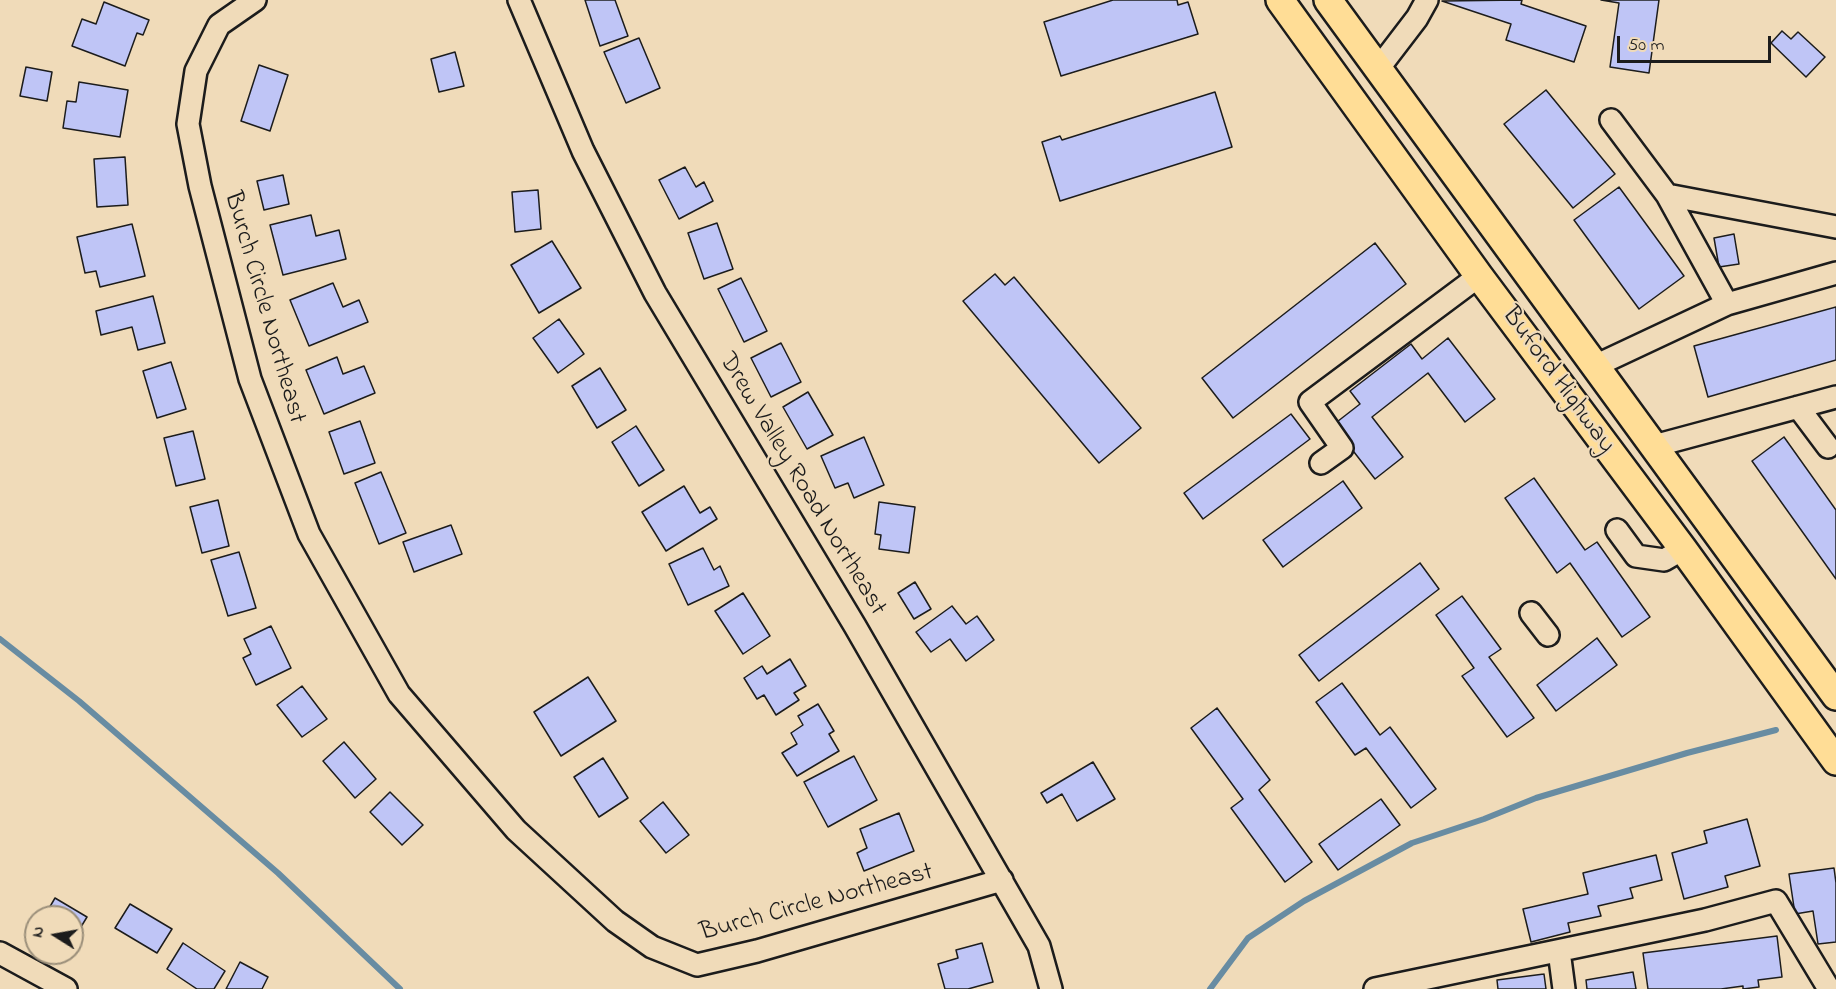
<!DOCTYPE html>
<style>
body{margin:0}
#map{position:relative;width:1836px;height:989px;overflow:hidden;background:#f0dbb9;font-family:"Indie Flower",sans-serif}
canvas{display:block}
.north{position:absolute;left:24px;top:905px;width:60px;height:60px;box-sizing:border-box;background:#f0dbb9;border:2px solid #9b8f7a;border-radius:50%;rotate:281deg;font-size:16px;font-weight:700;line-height:24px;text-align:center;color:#1c1c1c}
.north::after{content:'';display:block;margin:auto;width:21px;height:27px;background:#1c1c1c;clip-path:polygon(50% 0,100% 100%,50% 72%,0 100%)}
.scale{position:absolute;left:1617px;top:36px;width:154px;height:27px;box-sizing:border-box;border:3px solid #1c1c1c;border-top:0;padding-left:8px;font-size:18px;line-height:21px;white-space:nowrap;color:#1c1c1c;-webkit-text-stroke:4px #f0dbb9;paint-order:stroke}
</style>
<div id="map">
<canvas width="1836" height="989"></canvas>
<div class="north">N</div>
<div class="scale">50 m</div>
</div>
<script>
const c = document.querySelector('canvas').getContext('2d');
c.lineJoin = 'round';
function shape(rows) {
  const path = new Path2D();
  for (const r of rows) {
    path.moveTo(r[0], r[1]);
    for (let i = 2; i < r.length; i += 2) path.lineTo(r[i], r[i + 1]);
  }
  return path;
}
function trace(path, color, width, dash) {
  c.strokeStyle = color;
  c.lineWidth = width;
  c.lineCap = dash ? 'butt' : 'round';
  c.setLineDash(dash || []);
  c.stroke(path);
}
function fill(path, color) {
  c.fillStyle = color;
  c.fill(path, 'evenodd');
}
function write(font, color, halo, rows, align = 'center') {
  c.font = font + ' "Indie Flower",sans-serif';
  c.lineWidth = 4.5;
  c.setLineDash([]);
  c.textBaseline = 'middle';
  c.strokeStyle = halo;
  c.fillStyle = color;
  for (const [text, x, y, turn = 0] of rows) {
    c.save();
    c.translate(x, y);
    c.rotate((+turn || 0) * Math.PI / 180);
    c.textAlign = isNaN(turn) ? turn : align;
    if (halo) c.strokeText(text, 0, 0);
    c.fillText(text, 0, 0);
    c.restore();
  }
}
const stream = shape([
 [0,639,79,701,278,873,400,989],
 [1210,989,1248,938,1304,901,1412,843,1484,819,1536,798,1687,753,1776,730]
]);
const building = shape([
 [585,0,615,0,628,36,600,46,585,0],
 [1113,0,1177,0,1178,5,1188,2,1198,34,1061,76,1044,22,1113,0],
 [1522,0,1521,4,1586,26,1574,62,1506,40,1511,24,1442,1,1522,0],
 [1601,0,1659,0,1649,73,1610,67,1619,3,1601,0],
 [104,2,149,20,143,35,137,33,125,66,72,46,82,19,96,24,104,2],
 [1782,31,1791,39,1798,32,1825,57,1806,77,1771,43,1782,31],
 [639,38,660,88,626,103,604,52,639,38],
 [455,52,464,86,439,92,431,59,455,52],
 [259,65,288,75,270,131,241,121,259,65],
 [26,67,52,72,47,101,20,96,26,67],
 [79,82,128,90,120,137,63,128,67,101,76,102,79,82],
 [1546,90,1615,174,1573,208,1504,124,1546,90],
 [1215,92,1232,147,1060,201,1042,142,1060,136,1062,140,1215,92],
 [125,157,128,205,97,207,94,159,125,157],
 [685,167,696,187,704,182,713,201,679,219,659,180,685,167],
 [283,175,289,204,264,210,257,181,283,175],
 [1619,187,1684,276,1639,309,1574,220,1619,187],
 [538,190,541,229,515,232,512,192,538,190],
 [311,215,316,236,339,230,346,259,283,275,270,225,311,215],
 [717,223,733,269,704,279,688,233,717,223],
 [132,224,145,276,100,287,96,271,85,273,77,237,132,224],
 [1734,234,1739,264,1719,267,1714,238,1734,234],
 [552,241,581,288,539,313,511,265,552,241],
 [1375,243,1406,284,1233,418,1202,378,1375,243],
 [995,274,1005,285,1014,277,1141,428,1099,463,963,301,995,274],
 [741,278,767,331,744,342,718,289,741,278],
 [333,283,343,307,359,300,368,322,309,346,290,300,333,283],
 [153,296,165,343,138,350,132,327,101,335,96,311,153,296],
 [1836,307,1836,360,1708,397,1694,346,1836,307],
 [559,319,584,354,558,373,533,338,559,319],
 [1448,338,1495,399,1465,422,1428,373,1372,417,1403,457,1375,479,1333,425,1360,404,1350,391,1411,344,1422,359,1448,338],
 [781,343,801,382,771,397,751,358,781,343],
 [337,357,343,374,364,366,375,393,324,414,306,370,337,357],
 [171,362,186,409,157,418,143,371,171,362],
 [600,368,626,410,597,428,572,386,600,368],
 [808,392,833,435,807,449,783,407,808,392],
 [1291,414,1310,439,1203,519,1184,493,1291,414],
 [360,421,375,463,344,474,329,432,360,421],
 [636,426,664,470,639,486,612,442,636,426],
 [193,431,205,479,176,486,164,438,193,431],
 [864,437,884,485,854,498,848,483,835,488,821,456,864,437],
 [1784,437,1836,510,1836,579,1752,461,1784,437],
 [381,472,406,533,379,544,355,483,381,472],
 [1534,478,1585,550,1597,542,1650,617,1622,637,1570,563,1557,573,1505,498,1534,478],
 [1343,481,1362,508,1283,567,1263,540,1343,481],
 [684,486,700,513,710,507,717,519,666,551,642,512,684,486],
 [218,500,229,546,202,553,190,507,218,500],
 [879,502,915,507,909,553,879,549,881,535,875,534,879,502],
 [451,525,462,554,414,572,403,542,451,525],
 [703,548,714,570,720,566,729,586,688,605,669,564,703,548],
 [239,552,256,608,228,616,211,560,239,552],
 [1420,563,1439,589,1319,681,1299,655,1420,563],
 [915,582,931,609,914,619,898,593,915,582],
 [743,593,770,636,743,654,715,611,743,593],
 [1462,596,1501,649,1489,657,1534,718,1507,737,1462,676,1474,668,1436,615,1462,596],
 [952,606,966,624,977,616,994,640,966,661,950,639,931,652,916,632,952,606],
 [271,626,291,668,256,685,243,658,251,654,244,639,271,626],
 [1597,638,1617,665,1556,711,1537,685,1597,638],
 [790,659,806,686,794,693,799,700,776,715,764,695,757,699,744,678,762,666,767,674,790,659],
 [588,677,616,721,561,756,534,712,588,677],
 [1342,683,1380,735,1390,727,1436,789,1411,808,1366,748,1355,755,1316,702,1342,683],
 [302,686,327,719,302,737,277,705,302,686],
 [818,704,834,731,829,734,839,751,797,776,782,753,797,744,791,733,803,725,798,716,818,704],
 [1217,708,1270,780,1259,790,1312,862,1285,882,1231,808,1243,799,1191,728,1217,708],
 [344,742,376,779,355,798,323,761,344,742],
 [854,756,877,800,828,827,804,782,854,756],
 [603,758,628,798,599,817,574,777,603,758],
 [1093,762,1115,799,1077,821,1062,794,1047,803,1041,793,1093,762],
 [390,792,423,825,402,845,370,812,390,792],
 [1381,799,1400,825,1338,870,1319,844,1381,799],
 [663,802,689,835,666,853,640,821,663,802],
 [899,813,914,851,864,871,857,853,867,848,860,829,899,813],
 [1747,819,1760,866,1725,876,1728,887,1684,899,1672,853,1707,843,1704,831,1747,819],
 [1656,855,1662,880,1630,888,1633,898,1598,906,1601,916,1568,923,1570,932,1531,942,1523,909,1588,894,1583,873,1656,855],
 [1834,868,1836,883,1836,942,1818,944,1813,911,1795,914,1789,874,1834,868],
 [55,898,87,917,73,940,72,917,44,917,55,898],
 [130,904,172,929,157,953,115,928,130,904],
 [1777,936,1782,977,1758,980,1759,987,1743,989,1743,986,1721,989,1648,989,1643,953,1777,936],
 [183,943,225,971,214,989,197,989,167,969,183,943],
 [982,943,993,982,968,989,945,989,938,964,958,958,956,950,982,943],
 [240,962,268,977,262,989,226,989,240,962],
 [1633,972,1636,989,1587,989,1586,980,1633,972],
 [1544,974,1546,989,1498,989,1497,980,1544,974]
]);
const minor = shape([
 [255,0,219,25,196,71,188,124,200,186,250,379,309,534,399,694,516,830,615,921,652,947,697,965,757,951,1002,880],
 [519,0,583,151,655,293,855,626,1039,946,1051,989],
 [1378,69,1417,18,1427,0],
 [1611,120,1667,195,1727,304],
 [1667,195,1836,227],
 [1595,366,1727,304,1836,273],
 [1798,407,1828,447],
 [1654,446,1836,397],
 [1321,463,1342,448,1310,402,1479,276],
 [1617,530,1636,556,1664,560,1683,549],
 [1531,613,1548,635],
 [1559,951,1564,989],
 [0,953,66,989],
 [1375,989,1705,920,1776,901,1829,989]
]);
const major = shape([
 [1280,0,1479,276,1683,549,1836,761],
 [1328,0,1836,696]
]);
const streetNames = [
 ["Burch Circle Northeast",263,308,74],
 ["Buford Highway",1557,381,54],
 ["Drew Valley Road Northeast",801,485,59],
 ["Burch Circle Northeast",817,904,-15]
];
trace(stream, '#688ca2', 6);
fill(building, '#bfc5f6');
trace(building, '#1c1c1c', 1.5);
trace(minor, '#1c1c1c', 26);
trace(major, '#1c1c1c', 32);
trace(minor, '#f0dbb9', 21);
trace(major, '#ffdd96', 27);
write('26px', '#1c1c1c', '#f0dbb9', streetNames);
</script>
